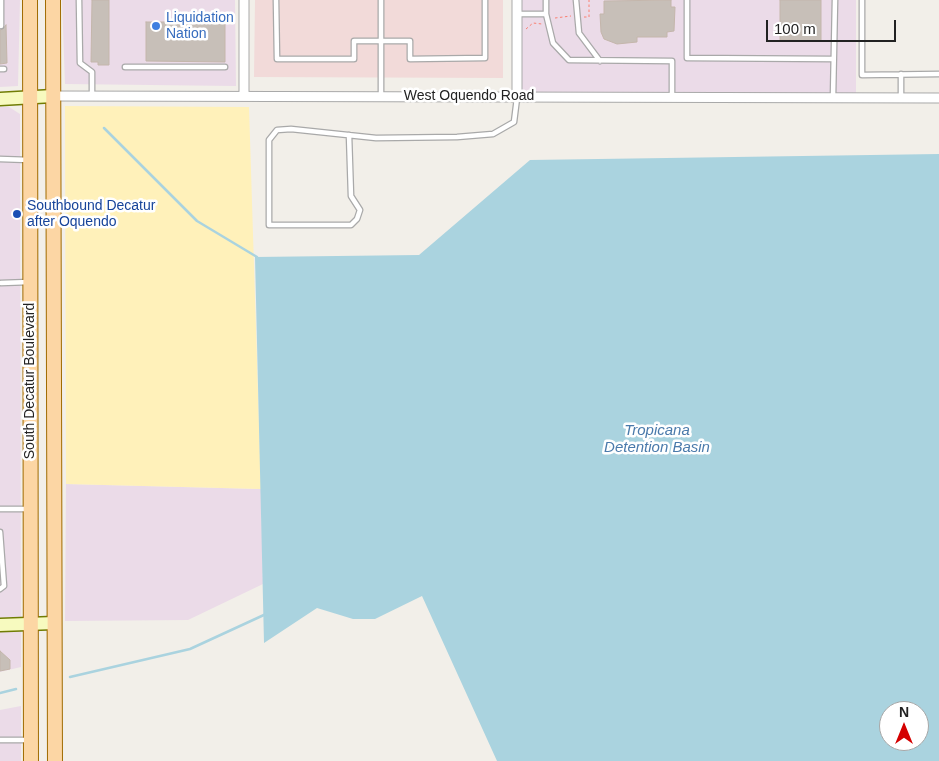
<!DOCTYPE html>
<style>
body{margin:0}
#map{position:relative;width:939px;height:761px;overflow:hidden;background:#f2efe9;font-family:Arial,sans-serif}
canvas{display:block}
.north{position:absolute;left:879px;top:701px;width:50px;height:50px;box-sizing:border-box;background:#fff;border:1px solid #a7a7a7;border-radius:50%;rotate:0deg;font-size:14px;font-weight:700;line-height:20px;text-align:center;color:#222}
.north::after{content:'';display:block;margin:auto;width:18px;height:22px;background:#d40000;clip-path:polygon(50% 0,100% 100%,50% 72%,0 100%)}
.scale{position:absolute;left:766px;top:20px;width:130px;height:22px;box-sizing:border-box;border:2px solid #222;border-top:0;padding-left:6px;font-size:15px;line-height:18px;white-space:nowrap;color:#222;-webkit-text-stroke:4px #fff;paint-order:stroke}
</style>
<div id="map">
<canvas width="939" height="761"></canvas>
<div class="north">N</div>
<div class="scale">100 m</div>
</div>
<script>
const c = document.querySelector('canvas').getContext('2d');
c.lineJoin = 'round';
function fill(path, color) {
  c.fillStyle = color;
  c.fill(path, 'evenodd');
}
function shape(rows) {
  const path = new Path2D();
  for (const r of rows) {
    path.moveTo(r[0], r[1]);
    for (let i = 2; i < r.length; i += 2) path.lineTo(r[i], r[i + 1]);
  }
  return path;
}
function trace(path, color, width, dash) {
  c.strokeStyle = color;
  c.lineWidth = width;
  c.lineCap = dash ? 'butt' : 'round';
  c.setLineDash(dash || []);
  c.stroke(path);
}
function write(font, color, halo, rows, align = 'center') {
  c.font = font + ' Arial,sans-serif';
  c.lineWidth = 5;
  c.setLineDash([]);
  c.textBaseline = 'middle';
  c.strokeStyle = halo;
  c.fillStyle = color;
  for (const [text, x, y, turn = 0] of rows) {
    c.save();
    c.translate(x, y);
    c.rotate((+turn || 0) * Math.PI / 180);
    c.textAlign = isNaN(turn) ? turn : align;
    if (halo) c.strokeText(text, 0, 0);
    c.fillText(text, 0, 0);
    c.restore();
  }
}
const commercial = shape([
 [255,0,503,0,503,78,254,77]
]);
const industrial = shape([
 [0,0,20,0,18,86,0,87],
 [62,0,235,0,236,86,65,84],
 [517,0,856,0,856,96,517,96],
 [0,107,9,107,20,114,21,667,0,672],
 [66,484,261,489,263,584,188,620,65,621],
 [21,706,21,761,0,761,0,710]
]);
const sand = shape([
 [65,106,249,107,261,489,66,484]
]);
const water = shape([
 [939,154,939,761,497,761,422,596,375,619,353,619,317,608,264,643,255,257,419,255,530,160],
 [889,711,919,711,919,741,889,741]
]);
const stream = shape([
 [104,128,197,221,257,257],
 [70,677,190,649,266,614],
 [0,693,16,689]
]);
const building = shape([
 [92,0,109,0,109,65,98,65,98,62,91,62,92,0],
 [671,0,671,7,675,7,674,31,667,32,667,37,637,37,637,42,617,44,604,39,601,32,600,14,604,14,604,1,671,0],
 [780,0,821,0,821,41,780,40,780,0],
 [146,22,225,22,225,62,146,61,146,22],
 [6,25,7,63,0,64,0,30,3,29,6,25],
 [0,651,10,660,10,669,0,671,0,651]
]);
const path = shape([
 [584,17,589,17,589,0],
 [555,18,571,16],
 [526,29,533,23,542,24]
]);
const lane = shape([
 [1,0,1,26],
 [79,0,80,63,92,72,92,97],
 [276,0,277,59,354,59,354,41,410,41,410,59,485,58,485,0],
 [576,0,579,33,600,61],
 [687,0,687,58,833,59],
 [862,0,862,75,939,74],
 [517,14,546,14,553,43,569,60,672,61,672,96],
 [546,14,546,0],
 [125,67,225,67],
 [0,69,4,69],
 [901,74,901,98],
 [381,96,381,0],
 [833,97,835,0],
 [349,135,351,196,360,210,357,219,351,225,269,225,269,140,277,130,291,129,376,138,457,137,493,134,514,122,517,98],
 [0,159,29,160],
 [1,283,29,282],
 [0,509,29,509],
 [0,532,4,586,0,589],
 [0,740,30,740]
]);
const street = shape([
 [244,0,244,96],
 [517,0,517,96],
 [53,96,939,98]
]);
const secondary = shape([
 [0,99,53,96],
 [0,625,54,623]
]);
const primary = shape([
 [30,0,31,761],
 [53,0,55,761]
]);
const markers = [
 [156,26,5,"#3f7fe0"],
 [17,214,5,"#1a4fb4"]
];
const shopNames = [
 ["Liquidation",166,18],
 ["Nation",166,34]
];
const streetNames = [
 ["West Oquendo Road",469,96],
 ["South Decatur Boulevard",30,381,-90]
];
const transitNames = [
 ["Southbound Decatur",27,206],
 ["after Oquendo",27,222]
];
const waterNames = [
 ["Tropicana",657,431],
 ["Detention Basin",657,448]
];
fill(commercial, '#f2dad9');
fill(industrial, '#ebdbe8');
fill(sand, '#fff1ba');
fill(water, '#aad3df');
trace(stream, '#aad3df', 2.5);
fill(building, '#c7bfb8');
trace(building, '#c4b6ab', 1);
trace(lane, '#a9a9a9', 7);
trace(street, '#a9a9a9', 11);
trace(secondary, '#707d05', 15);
trace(primary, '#a06b00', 16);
trace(path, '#fa8072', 1, [2.5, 2.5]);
trace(lane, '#fff', 4.5);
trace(street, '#fff', 9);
trace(secondary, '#f7fabf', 12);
trace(primary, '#fcd6a4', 14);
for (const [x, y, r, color] of markers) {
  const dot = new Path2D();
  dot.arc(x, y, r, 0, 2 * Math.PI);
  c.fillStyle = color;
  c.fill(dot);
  trace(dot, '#fff', 2);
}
write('14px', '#366cbe', '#fff', shopNames, 'left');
write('14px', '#222', '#fff', streetNames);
write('14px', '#164399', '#fff', transitNames, 'left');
write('italic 15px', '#4a7aab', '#fff', waterNames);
</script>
